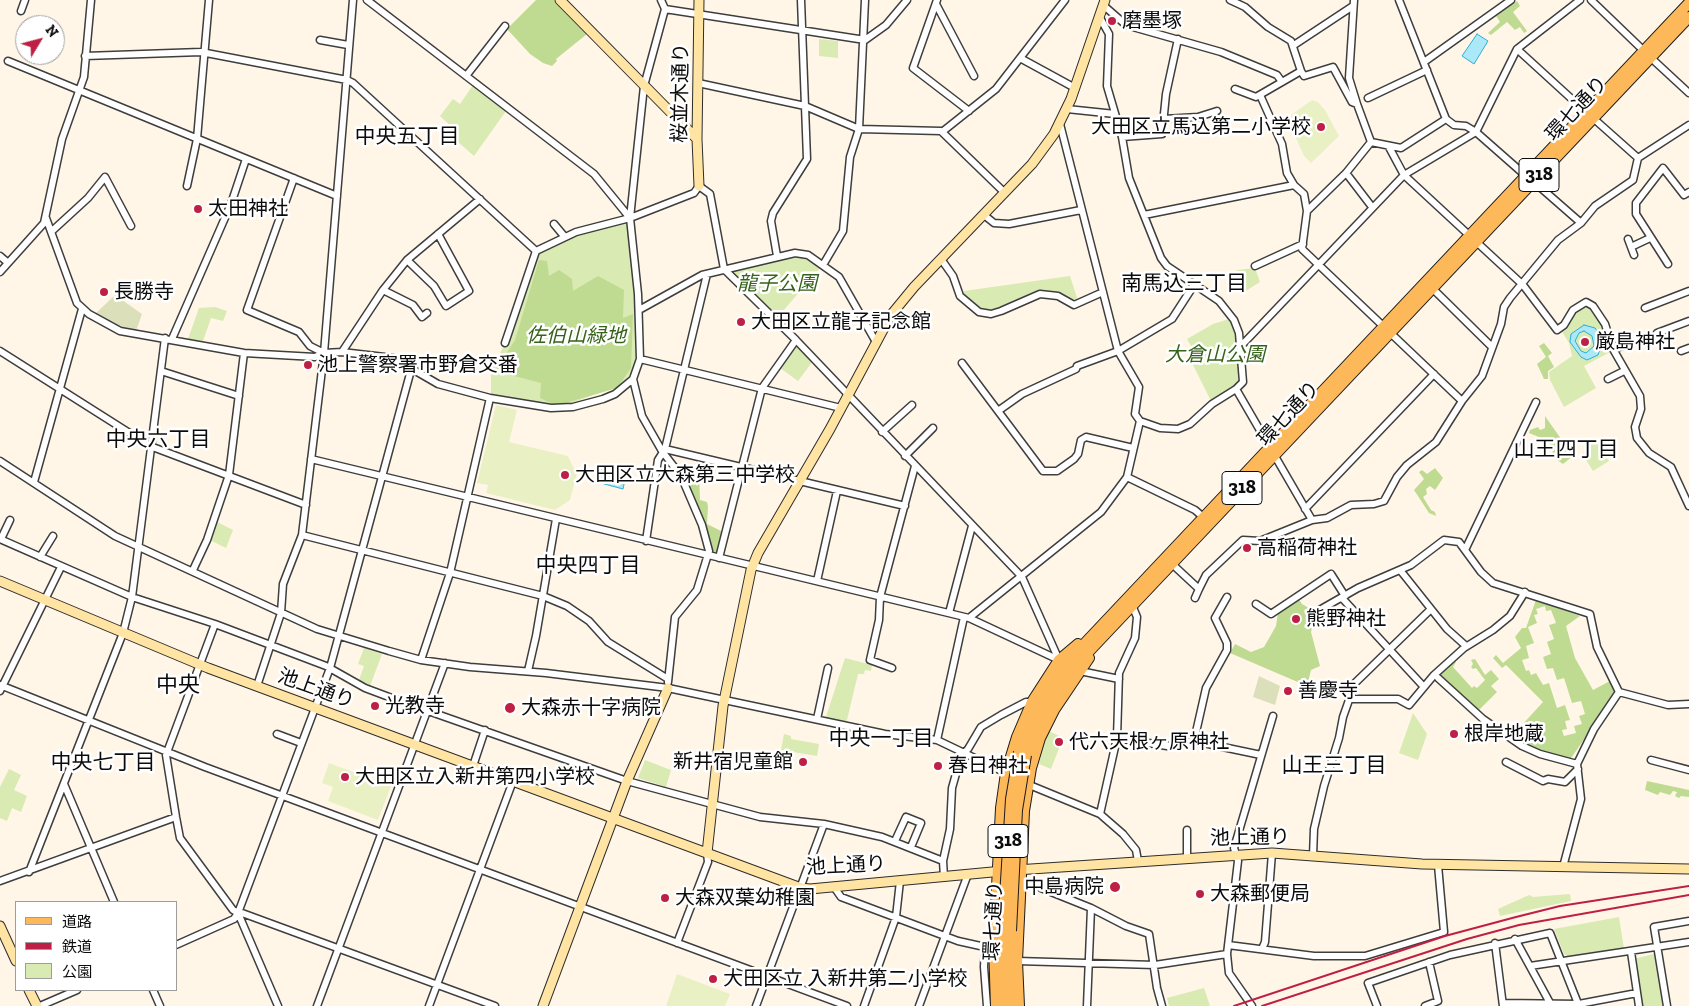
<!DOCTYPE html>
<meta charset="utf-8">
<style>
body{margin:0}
#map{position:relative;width:1689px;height:1006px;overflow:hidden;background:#fff6e8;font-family:"Zilla Slab","Noto Sans JP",serif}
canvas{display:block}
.legend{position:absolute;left:15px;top:901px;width:162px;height:90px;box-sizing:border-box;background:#fff;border:1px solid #9d9d9d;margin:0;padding:6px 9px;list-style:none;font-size:15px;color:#0b0b0b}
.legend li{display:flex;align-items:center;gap:10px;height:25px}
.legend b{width:25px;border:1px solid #9d9d9d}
.north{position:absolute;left:15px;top:15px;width:50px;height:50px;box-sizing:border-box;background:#fff;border:1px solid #9d9d9d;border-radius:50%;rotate:53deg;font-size:14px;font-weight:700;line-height:20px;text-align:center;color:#0b0b0b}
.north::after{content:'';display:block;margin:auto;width:18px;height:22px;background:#be1f44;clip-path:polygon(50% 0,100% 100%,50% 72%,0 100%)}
</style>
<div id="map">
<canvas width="1689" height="1006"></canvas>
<ul class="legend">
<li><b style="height:6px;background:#fdb85a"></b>道路</li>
<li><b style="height:6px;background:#be1f44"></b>鉄道</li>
<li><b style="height:14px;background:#d9eab2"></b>公園</li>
</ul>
<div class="north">N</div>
</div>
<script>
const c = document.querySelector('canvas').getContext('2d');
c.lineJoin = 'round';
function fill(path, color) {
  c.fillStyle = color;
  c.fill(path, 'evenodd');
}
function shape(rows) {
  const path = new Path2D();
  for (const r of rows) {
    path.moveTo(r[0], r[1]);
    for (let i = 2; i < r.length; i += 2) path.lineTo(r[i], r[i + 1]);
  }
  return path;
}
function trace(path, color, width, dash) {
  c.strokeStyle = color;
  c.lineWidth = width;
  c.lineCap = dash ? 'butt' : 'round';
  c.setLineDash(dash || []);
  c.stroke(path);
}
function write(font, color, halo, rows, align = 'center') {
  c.font = font + ' "Zilla Slab","Noto Sans JP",serif';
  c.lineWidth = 5;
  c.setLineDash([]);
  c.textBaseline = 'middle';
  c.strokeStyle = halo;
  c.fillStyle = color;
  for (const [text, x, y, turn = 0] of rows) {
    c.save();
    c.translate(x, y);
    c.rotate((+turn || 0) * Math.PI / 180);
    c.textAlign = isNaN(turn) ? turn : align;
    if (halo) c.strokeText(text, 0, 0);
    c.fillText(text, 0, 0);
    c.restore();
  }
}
const green = shape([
 [819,39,838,41,838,58,819,56],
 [473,85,506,111,474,156,449,134,453,128,440,116,453,99,460,104],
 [629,221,640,359,631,373,620,385,558,408,551,408,491,394,491,370,515,325,537,254,564,238],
 [794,256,806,258,820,268,777,318,732,272],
 [1255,268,1260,282,1244,292,1230,280,1237,270],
 [1070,276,1078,301,1057,292,1040,291,1000,308,983,310,978,308,963,294,964,291],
 [1586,302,1602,325,1612,351,1584,366,1596,388,1564,407,1550,380,1549,372,1572,356,1569,343,1561,330,1573,313],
 [215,307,227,311,223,321,211,318,203,341,188,339,199,308],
 [1229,319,1237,332,1242,382,1211,401,1185,349,1191,346,1187,339,1213,324],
 [797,345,813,361,798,381,780,368],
 [1597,440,1609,461,1593,471,1583,455,1584,451],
 [217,522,233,530,226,548,210,540],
 [364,648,382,654,370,686,359,680,364,666,358,664],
 [845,658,872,665,871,671,865,670,864,674,858,674,846,724,825,720],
 [1413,713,1427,734,1418,760,1399,753],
 [1047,730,1063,738,1051,769,1039,764],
 [784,734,791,736,791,739,819,744,817,756,781,750],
 [645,760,671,770,666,787,638,778],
 [9,769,21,775,14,790,27,796,21,812,12,808,7,821,0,818,0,787],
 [1570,894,1571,901,1500,916,1498,909,1529,895,1533,897],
 [1619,917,1624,949,1569,957,1564,954,1554,929],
 [1654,954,1656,956,1663,1006,1642,1006,1633,959],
 [1204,988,1210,1006,1169,1006,1167,998]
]);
const forest = shape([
 [536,0,554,0,587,34,556,59,557,61,552,66,543,63,530,54,507,29],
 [1517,1,1520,6,1513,12,1527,31,1524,33,1520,27,1515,30,1507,22,1491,35,1488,33,1500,22,1496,16],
 [539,260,547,261,549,276,559,270,572,279,573,291,598,276,624,290,623,318,633,314,631,368,617,388,562,404,553,404,540,398,541,383,495,371,515,340],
 [1544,343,1552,353,1548,356,1554,367,1548,371,1548,379,1544,379,1537,364,1546,357,1539,346],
 [1545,416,1573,456,1563,464,1551,456,1554,448,1544,439,1529,433,1530,430,1538,427,1540,430,1545,428],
 [1435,468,1443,478,1435,490,1430,486,1426,489,1427,494,1423,497,1431,510,1435,512,1436,516,1429,513,1414,490,1424,479,1419,472,1422,470,1427,474],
 [682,472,699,475,700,500,707,502,708,507,707,524,723,532,718,555,713,553,701,515],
 [1298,598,1302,604,1316,612,1311,632,1320,666,1311,670,1307,686,1230,653,1235,644,1251,652,1264,647,1276,626,1278,613],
 [1536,600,1580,616,1566,626,1575,658,1593,690,1610,681,1616,693,1569,761,1540,753,1515,739,1522,725,1543,702,1506,665,1502,668,1493,658,1496,655,1503,663,1521,648,1515,637,1522,628,1526,628],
 [1545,606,1546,611,1551,610,1556,623,1549,625,1554,639,1547,642,1551,654,1543,657,1547,669,1553,668,1557,680,1564,678,1572,703,1581,701,1585,714,1579,716,1582,724,1574,726,1576,733,1564,736,1562,730,1567,729,1565,721,1570,720,1565,705,1557,708,1549,683,1543,685,1536,673,1531,675,1529,670,1526,671,1522,660,1529,658,1526,646,1534,643,1528,627,1537,623,1534,615,1538,614,1536,609],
 [1453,658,1456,662,1453,667,1472,688,1474,686,1477,688,1485,680,1476,668,1473,669,1471,667,1473,664,1471,660,1475,659,1485,675,1491,670,1499,679,1491,686,1497,692,1478,711,1437,672],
 [1647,781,1689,790,1689,797,1681,796,1679,798,1675,796,1677,792,1673,791,1670,795,1660,792,1658,795,1645,790]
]);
const cemetery = shape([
 [115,295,142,314,136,331,120,328,95,314],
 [1259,676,1280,686,1275,705,1253,697]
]);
const pitch = shape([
 [1312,100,1318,102,1325,110,1339,136,1311,163,1304,156,1287,118],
 [496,405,517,410,509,442,568,456,573,467,578,469,570,500,555,510,486,493,488,485,477,483],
 [329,763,391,786,378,820,328,801,333,787,322,783],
 [677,974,730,994,725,1006,666,1006]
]);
const water = shape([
 [1477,34,1488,41,1474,64,1462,56,1477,34],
 [1584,325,1595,328,1603,340,1598,355,1587,360,1581,357,1570,342,1571,334,1584,325],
 [1584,331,1592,336,1594,346,1586,353,1581,351,1575,341,1579,333,1584,331],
 [600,469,626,475,623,489,597,482,600,469]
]);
const street = shape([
 [367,0,594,174,630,218],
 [937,0,913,68,969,111],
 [1230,0,1245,7,1268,27,1291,41,1301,71,1256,97,1235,89],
 [1354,0,1349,78,1357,104],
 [1591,0,1644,51],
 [936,4,974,76],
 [1103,5,1126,25,1221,52,1277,75,1282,82],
 [665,9,865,40,886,25,907,0],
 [21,11,25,0],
 [1099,16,1109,34,1107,86,1122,137,1129,178,1161,258,1167,266,1219,301,1234,320,1239,333,1243,382,1236,389,1312,520],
 [320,40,348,45],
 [1294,45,1353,6],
 [1517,49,1586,112],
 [85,56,201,52,347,80,353,83,536,251],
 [1650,57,1689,93],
 [1020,58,1075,88],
 [8,61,337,196],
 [1424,62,1511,0],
 [1301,71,1304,76,1333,67,1352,102,1357,104,1371,142,1346,173,1307,211],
 [466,76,505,26],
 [698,83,805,106,859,129,941,131,1005,193],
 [1260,95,1282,144,1287,173,1294,185,1304,194,1307,211,1302,249,1462,401],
 [1368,98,1427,70],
 [1067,109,1115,114],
 [1593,118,1638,158],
 [1164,119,1198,117,1217,111],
 [1446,119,1454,125,1466,126,1476,132,1526,176],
 [942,132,996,89,1065,0],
 [1122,137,1162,134,1166,94,1178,39],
 [1371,142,1401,148,1446,119,1399,0],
 [1389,147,1404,175,1523,285,1557,330,1564,325,1573,310,1586,302,1593,306,1605,324,1613,349,1640,396,1641,409,1635,427,1637,438,1649,453,1671,467,1689,506],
 [1346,173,1372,207],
 [294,178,247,310,299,332,310,346,324,353],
 [1533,181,1581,223],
 [187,186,197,139,209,0],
 [984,215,994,223,1009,224,1081,210],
 [1144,215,1294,185],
 [46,218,77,303,89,314,120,331,244,353,315,357,324,353,342,352,393,358,438,384,490,398,551,408,573,407,603,399,615,394,633,379,640,359,638,294,630,218,644,86,665,9,661,0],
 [554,224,564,236],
 [52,231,88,198,105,177,131,226],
 [1628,239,1631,247,1650,238],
 [1631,247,1634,255],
 [0,256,7,262],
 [777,256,771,221,773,213,807,159,801,0],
 [941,259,953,276,960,296,979,312,991,314,1001,311,1040,294,1058,296,1074,305,1103,292],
 [407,260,434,286,446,306,469,291,438,234],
 [1668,264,1636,214,1636,203,1663,168,1684,195,1689,192],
 [823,265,843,231,850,157,859,129,865,0],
 [1255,266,1303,244],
 [0,272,44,223,62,139,84,77,91,0],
 [1432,288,1492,347],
 [383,290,413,305,422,317,427,313],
 [1645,308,1689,291],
 [639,310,702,275,795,253,808,255,839,277,876,342],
 [1657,333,1689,321],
 [172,339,231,204,246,159],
 [1241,346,1404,175,1476,132,1517,49,1580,0],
 [1613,349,1629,344],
 [0,351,150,446,306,505],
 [1681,351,1689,348],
 [342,352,383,290,407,260,480,199],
 [640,359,841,408],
 [962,363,1043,471,1057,471,1074,459,1078,454,1081,440,1086,437,1133,448],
 [161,371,239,396],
 [633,379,642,416,662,451,681,476,702,525,709,551,697,590,675,617,668,682],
 [1608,379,1624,371],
 [998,411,1022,394,1076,369,1077,366,1118,351,1172,319,1194,285],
 [1140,421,1160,428,1178,429,1190,424,1212,404,1236,389],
 [882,432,912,405],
 [665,449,905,506],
 [905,456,933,428],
 [311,459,969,618,1059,660,1022,577,796,340,724,269,710,194,699,186,694,193,630,218,576,232,536,251,505,343],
 [0,461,115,536,317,629,389,651,421,660,470,667,546,673,668,688,885,734,937,740,1006,773],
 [1127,477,1195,510,1203,517],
 [34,482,82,309],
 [1305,509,1434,374],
 [302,535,543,596,567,606,589,621,608,642,668,679],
 [0,539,132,597,215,624,326,666,365,688,397,700,627,781,760,817,824,824,882,837,943,861],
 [1,539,10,520],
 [646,541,658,460,665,449,707,274],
 [1465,550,1536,402],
 [40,557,53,536],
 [719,558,762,388,796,340],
 [1171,563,1199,589,1206,575,1243,540,1260,541,1312,520,1327,518,1351,505,1374,504,1384,501,1397,477,1407,465,1436,442,1462,401,1482,376,1501,324,1504,307,1510,298,1558,240,1581,223,1595,206,1633,180,1638,158,1689,125],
 [193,570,207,540,229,475,244,353],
 [1400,570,1447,629,1466,646],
 [817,581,837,491],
 [1195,598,1199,589],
 [1342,598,1424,687],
 [1256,604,1271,614,1331,574,1345,596],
 [1316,612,1358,588,1411,565,1444,540,1459,542,1481,572,1493,583,1590,614,1597,647,1619,692,1668,705,1689,704],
 [949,613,972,526],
 [969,618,1101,512,1127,477,1140,421,1135,414,1139,387,1118,351,1060,124],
 [215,624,166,755,176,817,180,838,233,910,238,913,278,1006],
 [421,660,450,573,490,398],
 [892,668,870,660,879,620,880,597,915,466],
 [528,671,536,636,556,519],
 [1080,671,1119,679],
 [1438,678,1483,719,1522,746,1540,754,1577,764],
 [0,685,205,767,847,1006],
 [257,686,281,613,283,584,302,535,324,353,353,0],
 [0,691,61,567],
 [1349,699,1398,699,1409,705,1434,675,1464,648,1493,630,1510,616,1525,592],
 [817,719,828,668],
 [277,734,301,743],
 [1117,738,1167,746,1194,741,1261,755],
 [937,740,964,617],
 [1194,741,1206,688,1227,650,1227,643,1215,618,1227,597],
 [1651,760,1689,770],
 [1506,762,1543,781,1548,779,1565,782,1578,769],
 [473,766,485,730],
 [64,784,114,902],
 [1027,784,1100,814,1123,834,1136,850,1138,861],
 [1100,814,1117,738,1119,673,1135,638,1137,617,1132,605],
 [895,841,906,817,921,823,911,847],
 [1313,856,1314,829,1324,786,1339,738,1343,717,1355,683,1431,609],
 [1187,859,1187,830],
 [1563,867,1581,799,1577,764,1594,729,1619,692],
 [29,872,123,633,132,597,165,338],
 [944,877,943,861,950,829,952,788,961,756,968,749,981,727,1001,715,1026,702,1032,702],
 [0,881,176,817],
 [834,887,841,897,958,941,985,947],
 [1041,888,1091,908,1087,1006],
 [1091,908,1126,926,1149,934,1157,988,1162,1006],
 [238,913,242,913,495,1006],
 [1515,939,1550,1003],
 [677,943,708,862,707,853],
 [1495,943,1503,1006],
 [176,945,234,919,238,913,330,668,411,370],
 [1228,945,1314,956,1365,956,1444,932,1438,865],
 [1262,949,1265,942,1272,853],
 [1631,952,1639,1006],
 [1017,961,1155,965,1227,954],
 [1530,966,1689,942],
 [153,990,160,1006],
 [1503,1003,1579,1004,1637,993],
 [40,1006,77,990],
 [317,1006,445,663],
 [429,1006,513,781],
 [756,1006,824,824],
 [864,1006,896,917,900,881],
 [919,1006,968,874],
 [987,1006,984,967,985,947,989,946],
 [1252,1006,1229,973,1227,954,1238,861,1234,848,1273,716],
 [1377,1006,1368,983,1450,955,1550,933,1579,1006],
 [1425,1006,1438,1001,1429,962],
 [1667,1006,1654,927,1689,921]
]);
const secondary = shape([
 [560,0,697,139],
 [699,0,697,139,699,186],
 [0,581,208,668,801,888,810,889,1003,871],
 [707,853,723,706,751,570,758,553,830,429,891,315,914,287,1032,164,1054,134,1071,99,1105,0],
 [1016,870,1272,853,1422,864,1689,869],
 [0,926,16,961],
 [29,990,37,1006],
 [543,1006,627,781,668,688]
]);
const primary = shape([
 [1019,752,1041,701,1071,658,1689,3],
 [1026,755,1044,713,1059,687,1077,664,1689,17],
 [1003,930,1001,970,1004,1006],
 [1011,931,1009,970,1012,1006],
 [996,1006,994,946,1001,808,1006,773,1017,737,1032,702,1059,660,1078,644],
 [1019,1006,1017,961,1024,811,1031,768,1040,738,1054,710,1089,658]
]);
const rail = shape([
 [1234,1006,1445,936,1516,917,1560,906,1689,886],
 [1262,1006,1467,939,1519,925,1689,895]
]);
const primaryBridge = shape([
 [1003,930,1011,799,1019,752],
 [1011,931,1017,810,1026,755]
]);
const markers = [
 [1112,21,5,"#be1f44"],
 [1321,127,5,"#be1f44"],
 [198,209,5,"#be1f44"],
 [104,292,5,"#be1f44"],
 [741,322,5,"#be1f44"],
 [1585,342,5,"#be1f44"],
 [308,365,5,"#be1f44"],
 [565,475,5,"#be1f44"],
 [1247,548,5,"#be1f44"],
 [1296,619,5,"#be1f44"],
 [1288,691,5,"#be1f44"],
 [375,706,5,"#be1f44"],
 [510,708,6,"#be1f44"],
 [1454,734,5,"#be1f44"],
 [1059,742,5,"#be1f44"],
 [803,762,5,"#be1f44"],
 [938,766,5,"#be1f44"],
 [345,777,5,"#be1f44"],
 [1115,887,6,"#be1f44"],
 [1200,894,5,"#be1f44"],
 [665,898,5,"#be1f44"],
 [713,979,5,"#be1f44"]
];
const shields = [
 [1539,175,40],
 [1242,488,40],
 [1008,841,40]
];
const shieldNames = [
 ["318",1539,175],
 ["318",1242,488],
 ["318",1008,841]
];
const poiNames = [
 ["磨墨塚",1122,21],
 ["大田区立馬込第二小学校",1311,127,"right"],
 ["太田神社",208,209],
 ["長勝寺",114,292],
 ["大田区立龍子記念館",751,322],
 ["厳島神社",1595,342],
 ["池上警察署市野倉交番",318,365],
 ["大田区立大森第三中学校",575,475],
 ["高稲荷神社",1257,548],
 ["熊野神社",1306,619],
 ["善慶寺",1298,691],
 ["光教寺",385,706],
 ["大森赤十字病院",521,708],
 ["根岸地蔵",1464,734],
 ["代六天根ヶ原神社",1069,742],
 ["新井宿児童館",793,762,"right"],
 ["春日神社",948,766],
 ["大田区立入新井第四小学校",355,777],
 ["中島病院",1104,887,"right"],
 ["大森郵便局",1210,894],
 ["大森双葉幼稚園",675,898],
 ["大田区立 入新井第二小学校",723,979]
];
const streetNames = [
 ["桜並木通り",681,93,-89],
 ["環七通り",1577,109,-47],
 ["環七通り",1289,414,-47],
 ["池上通り",316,689,20],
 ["池上通り",1250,838,-1],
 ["池上通り",846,866,-3],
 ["環七通り",994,921,-87]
];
const parkNames = [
 ["龍子公園",777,284],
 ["佐伯山緑地",576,336],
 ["大倉山公園",1215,355]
];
const neighbourhoodNames = [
 ["中央五丁目",407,137],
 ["南馬込三丁目",1184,284],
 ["中央六丁目",158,440],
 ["山王四丁目",1566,450],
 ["中央四丁目",588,566],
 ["中央一丁目",881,739],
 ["中央七丁目",103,763],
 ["山王三丁目",1334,766]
];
const quarterNames = [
 ["中央",178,686]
];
fill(green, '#d9eab2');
fill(forest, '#bfdb91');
fill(cemetery, '#dbe0ba');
fill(pitch, '#e9f1c4');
fill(water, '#abe9f8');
trace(water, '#30aed1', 1);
trace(street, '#3e3e3e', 9);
trace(secondary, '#2d2d2d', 11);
trace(primary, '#1c1c1c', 12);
trace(street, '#fff', 6);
trace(secondary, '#ffe4a3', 9);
trace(primary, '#fdb85a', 10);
trace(rail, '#be1f44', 2);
trace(primaryBridge, '#1c1c1c', 12, []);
trace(primaryBridge, '#fdb85a', 10);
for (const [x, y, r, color] of markers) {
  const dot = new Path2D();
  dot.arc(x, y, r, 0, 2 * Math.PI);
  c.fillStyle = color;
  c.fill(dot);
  trace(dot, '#fff', 2);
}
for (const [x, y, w] of shields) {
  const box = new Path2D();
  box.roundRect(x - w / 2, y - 16.5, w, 33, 4);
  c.fillStyle = '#fff';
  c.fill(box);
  trace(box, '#0b0b0b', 1);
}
write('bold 19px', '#0b0b0b', null, shieldNames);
write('20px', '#0b0b0b', '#fff', poiNames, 'left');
write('20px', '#0b0b0b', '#fff', streetNames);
write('italic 20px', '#36631a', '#fff', parkNames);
write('21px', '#0b0b0b', '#fff', neighbourhoodNames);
write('22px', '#0b0b0b', '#fff', quarterNames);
</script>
